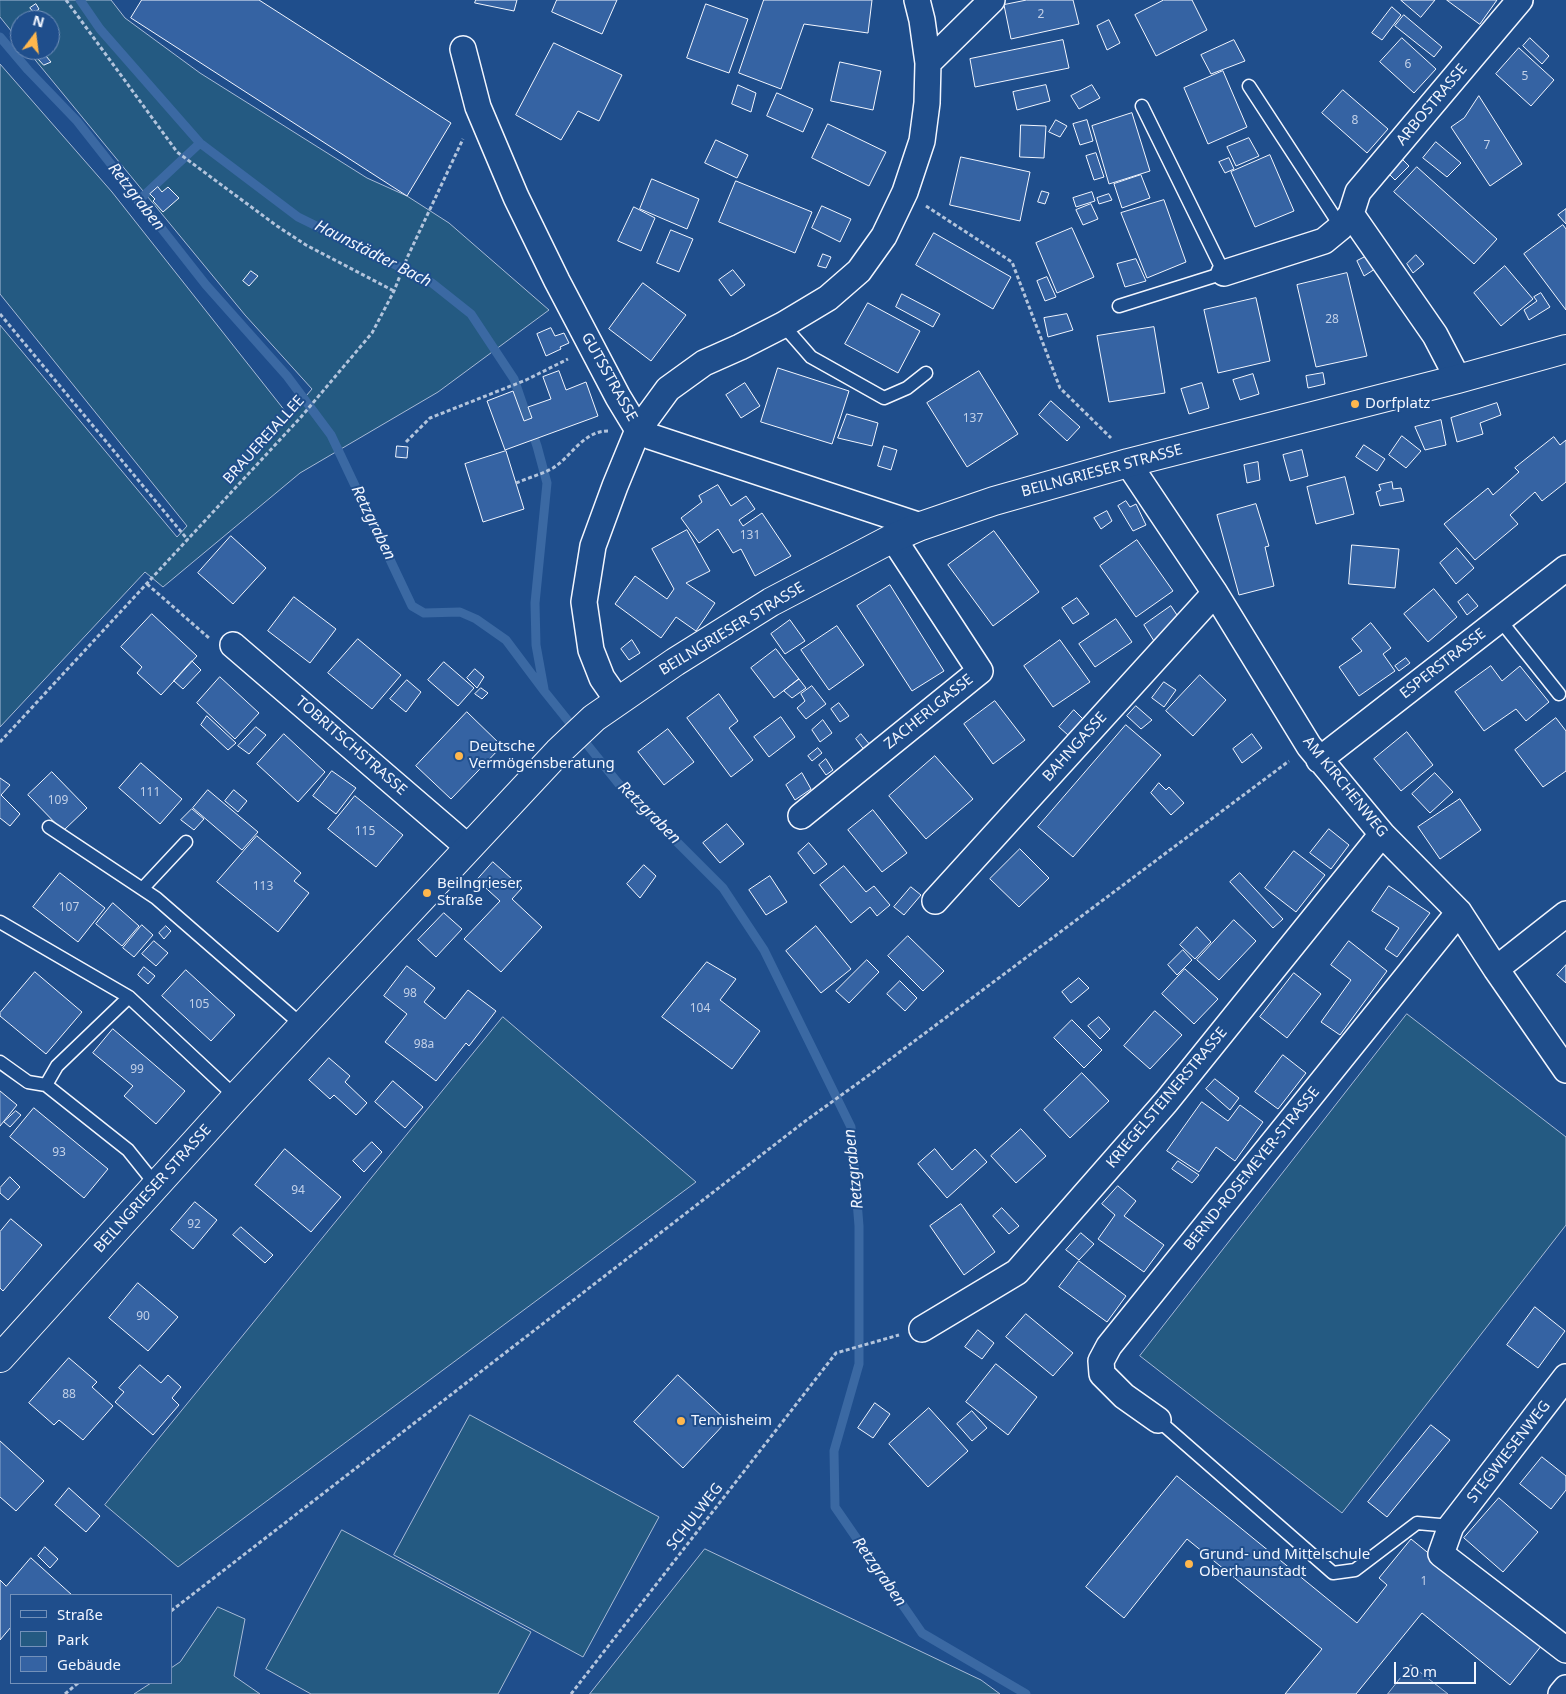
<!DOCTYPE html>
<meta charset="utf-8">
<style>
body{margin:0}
#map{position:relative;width:1566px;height:1694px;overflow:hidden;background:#1f4e8c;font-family:"Noto Sans",sans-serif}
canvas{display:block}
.legend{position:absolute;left:10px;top:1594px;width:162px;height:90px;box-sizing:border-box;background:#1f4e8c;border:1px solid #7391ba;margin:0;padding:6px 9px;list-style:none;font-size:15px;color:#f2f6ff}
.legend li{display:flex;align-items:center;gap:10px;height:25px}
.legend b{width:25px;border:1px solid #7391ba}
.north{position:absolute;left:10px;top:10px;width:50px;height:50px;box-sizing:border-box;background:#1f4e8c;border:1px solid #7391ba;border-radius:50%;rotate:15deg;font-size:14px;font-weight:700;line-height:20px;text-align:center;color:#f2f6ff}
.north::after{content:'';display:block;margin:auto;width:18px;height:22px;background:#ffb74d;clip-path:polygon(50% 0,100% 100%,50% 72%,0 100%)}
.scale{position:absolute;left:1394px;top:1662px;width:82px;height:22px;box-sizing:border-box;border:2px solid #f2f6ff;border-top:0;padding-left:6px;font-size:15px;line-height:18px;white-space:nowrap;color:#f2f6ff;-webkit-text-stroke:4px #1f4e8c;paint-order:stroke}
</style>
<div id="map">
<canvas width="1566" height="1694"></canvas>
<ul class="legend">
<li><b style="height:6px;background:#1f4e8c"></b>Straße</li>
<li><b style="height:14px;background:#245a82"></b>Park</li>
<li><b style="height:14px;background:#3563a3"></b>Gebäude</li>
</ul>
<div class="north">N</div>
<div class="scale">20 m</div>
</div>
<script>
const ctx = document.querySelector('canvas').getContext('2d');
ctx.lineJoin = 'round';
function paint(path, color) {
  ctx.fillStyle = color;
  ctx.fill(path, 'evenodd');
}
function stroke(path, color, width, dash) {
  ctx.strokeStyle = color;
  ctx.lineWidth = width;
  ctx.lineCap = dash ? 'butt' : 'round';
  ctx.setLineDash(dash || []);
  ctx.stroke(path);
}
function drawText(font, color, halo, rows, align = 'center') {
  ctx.font = font + ' "Noto Sans",sans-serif';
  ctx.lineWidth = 4;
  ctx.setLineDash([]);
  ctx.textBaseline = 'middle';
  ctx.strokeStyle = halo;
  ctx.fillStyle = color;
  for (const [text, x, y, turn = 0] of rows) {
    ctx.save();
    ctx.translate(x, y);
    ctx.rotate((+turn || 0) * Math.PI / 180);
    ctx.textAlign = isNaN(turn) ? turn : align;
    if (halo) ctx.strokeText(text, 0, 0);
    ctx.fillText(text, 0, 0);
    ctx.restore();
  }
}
const green = new Path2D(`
 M0 0H111L125 18 200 73 367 178 407 196 449 223 549 310 438 392 300 473 163 587 145 572 0 727V325L177 537 187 526 0 294V64L112 192 289 416 312 389 245 315 27 50H50V20H20V42L0 17Z
 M1407 1014 1566 1137V1225L1342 1513 1140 1356Z
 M503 1017 696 1182 178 1567 105 1505Z
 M470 1415 659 1517 583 1657 394 1555Z
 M342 1530 531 1632 498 1694H311L266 1669Z
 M705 1549 981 1680 1000 1694H590Z
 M218 1607 245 1619 234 1676 260 1694H134L151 1683H171V1668L180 1662Z`);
const parking = new Path2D(`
 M1411 1665 1448 1694H1388Z`);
const stream = new Path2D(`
 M80 0 100 29 200 143 298 217 432 283 471 314 514 379 537 446 547 483 535 603 536 645 544 689
 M0 37 28 70 77 121 206 285 287 376 331 435 412 606 424 613 460 612 476 619 506 640 545 692 618 783 723 888 764 950 851 1127 859 1226V1364L834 1451 835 1507 922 1633 1026 1694
 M138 201 200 143`);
const building = new Path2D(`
 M142 0H259L451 123 407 196 131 18Z
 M476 0H517L514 11 475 3Z
 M557 0H617L602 34 552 12Z
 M764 0H872L868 33 804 24 781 89 739 73Z
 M1027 0H1073L1079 24 1011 39 1004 5Z
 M1164 0H1192L1207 30 1156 56 1135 15Z
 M1401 0H1435L1421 17Z
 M1447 0H1497L1480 24Z
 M36 4 39 9 34 13 30 8Z
 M706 4 748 19 729 73 687 58Z
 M1392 7 1401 15 1382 40 1372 33Z
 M1404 15 1442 47 1434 57 1395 26Z
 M1109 20 1120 43 1107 50 1097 26Z
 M20 26V39L14 31Z
 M1402 38 1436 69 1414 93 1380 62Z
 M1530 38 1549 56 1542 64 1523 46Z
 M1063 40 1069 68 975 87 970 59Z
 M1234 40 1245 61 1211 74 1201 55Z
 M554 43 622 75 599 121 578 111 561 140 516 115Z
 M1519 48 1554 80 1531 106 1496 74Z
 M30 50H41L51 62 44 65Z
 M840 62 881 71 873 110 831 101Z
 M1223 71 1247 127 1208 144 1184 88Z
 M738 85 756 93 751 112 732 104Z
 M1046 85 1050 101 1017 110 1013 92Z
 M1092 85 1100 98 1079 109 1071 96Z
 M1343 90 1388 129 1367 153 1322 113Z
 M777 93 813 109 803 132 767 116Z
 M1479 96 1522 164 1490 186 1451 127 1464 118Z
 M1132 113 1150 171 1109 184 1092 126Z
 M1056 120 1067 126 1060 137 1049 132Z
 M1087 120 1093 141 1080 145 1073 124Z
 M828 124 886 152 869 186 812 158Z
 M1021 125 1046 126 1044 158 1020 157Z
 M1249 138 1259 156 1236 166 1227 147Z
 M716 140 748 155 737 178 705 163Z
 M1436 142 1461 163 1447 177 1423 158Z
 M1096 153 1104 177 1094 180 1086 156Z
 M1270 155 1294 211 1255 227 1231 172Z
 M961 157 1030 172 1020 221 950 205Z
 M1229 158 1234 169 1225 173 1219 162Z
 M1402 159 1409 166 1395 180 1388 173Z
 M1417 167 1497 239 1474 264 1394 192Z
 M1141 175 1150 198 1122 208 1114 184Z
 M652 179 699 199 687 229 640 209Z
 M736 181 812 212 795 253 719 222Z
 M158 187 162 192 168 187 179 198 163 212 153 201 155 199 150 194Z
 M1042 191 1049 193 1045 204 1038 202Z
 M1092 192 1095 201 1076 207 1073 198Z
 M1109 194 1112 200 1099 204 1097 198Z
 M1164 200 1186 262 1147 278 1121 213Z
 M1091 204 1098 219 1083 225 1076 210Z
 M822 206 851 219 840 242 812 228Z
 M634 207 655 218 641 251 618 241Z
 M1566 209V224L1558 215Z
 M1563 225 1566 229V310L1524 254Z
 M1072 228 1094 277 1057 293 1036 243Z
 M671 230 693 239 679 272 657 263Z
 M934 233 1011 277 993 309 916 265Z
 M823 254 831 257 826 268 818 266Z
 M1416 255 1424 264 1413 273 1407 264Z
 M1367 256 1375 269 1364 276 1357 261Z
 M1136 259 1146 281 1125 287 1117 264Z
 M1505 266 1533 299 1501 326 1474 293Z
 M733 270 745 285 731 296 719 280Z
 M251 271 258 276 249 286 243 281Z
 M1347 273 1367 356 1316 367 1297 285Z
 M1047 277 1056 297 1045 301 1037 281Z
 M643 283 686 315 651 361 609 329Z
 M1541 293 1550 307 1529 320 1524 310 1537 301 1534 297Z
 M902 294 940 314 933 327 896 307Z
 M1256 298 1270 361 1218 373 1204 310Z
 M868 303 920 331 898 373 845 344Z
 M1067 314 1073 330 1048 337 1044 318Z
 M1154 327 1165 393 1109 402 1097 336Z
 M551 328 555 336 564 333 569 343 560 347 561 349 546 356 537 334Z
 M778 368 849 391 832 444 761 422Z
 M559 371 566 390 586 382 598 416 505 450 487 401 513 391 524 421 532 418 528 407 551 399 543 377Z
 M979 371 1018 434 967 467 927 403Z
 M1323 373 1325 384 1308 388 1306 376Z
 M1253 374 1259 394 1240 400 1233 380Z
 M745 383 760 406 741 418 726 395Z
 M1202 383 1209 408 1189 414 1181 389Z
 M1051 401 1080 427 1067 441 1039 415Z
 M1497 403 1501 415 1480 423 1483 434 1457 442 1451 418Z
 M847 414 878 423 872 446 838 438Z
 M1441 420 1446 445 1425 450 1415 427Z
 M1402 436 1421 451 1406 468 1389 455Z
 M1554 437 1560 445 1566 440V482L1542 501 1535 492 1510 515 1518 524 1475 560 1444 524 1488 488 1493 495 1519 472 1515 468Z
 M1364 445 1385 459 1377 471 1356 457Z
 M397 446 408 447 407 458 396 457Z
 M884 446 897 450 891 470 878 466Z
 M1302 450 1308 476 1290 481 1283 455Z
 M506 451 524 509 483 522 465 464Z
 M1258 462 1260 480 1247 483 1244 465Z
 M1345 477 1354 514 1316 524 1307 487Z
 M1392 482 1393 489 1401 488 1404 501 1380 506 1376 492 1381 490 1379 485Z
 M718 485 731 506 746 496 755 509 739 520 743 526 762 513 791 556 755 576 741 549 733 553 718 529 699 543 681 518 702 502 699 496Z
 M1126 501 1130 507 1136 504 1146 525 1133 531 1118 506Z
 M1256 504 1269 546 1265 547 1274 586 1239 595 1217 515Z
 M1107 511 1112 521 1101 529 1094 518Z
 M687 530 710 571 686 583 715 603 696 631 676 617 661 638 615 604 635 576 667 599 674 589 652 549Z
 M994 531 1039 592 993 626 948 565Z
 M231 536 266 568 233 604 198 573Z
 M1137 540 1173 591 1136 617 1100 566Z
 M1352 545 1399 549 1395 588 1349 584Z
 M1457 548 1474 568 1456 584 1440 563Z
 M890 585 944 671 912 691 857 606Z
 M1434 589 1457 617 1428 642 1404 614Z
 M1468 594 1478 606 1467 615 1458 602Z
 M294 597 336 629 310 663 268 631Z
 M1077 598 1089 614 1073 624 1062 608Z
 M1171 606 1181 621 1154 641 1144 625Z
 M152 614 197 656 161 695 137 673 142 667 121 647Z
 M1116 619 1132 642 1095 667 1079 644Z
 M790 620 805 641 785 654 771 634Z
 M1371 623 1391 648 1383 654 1395 671 1359 696 1339 667 1362 651 1352 639Z
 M837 626 864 665 829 690 801 650Z
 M358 639 401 675 372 709 328 673Z
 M632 640 640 653 629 660 621 649Z
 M1060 640 1090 682 1053 707 1024 666Z
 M776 649 799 679 774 698 751 668Z
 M1406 658 1410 663 1399 671 1395 666Z
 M192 661 201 670 183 689 174 681Z
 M444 662 474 688 458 706 428 680Z
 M1491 666 1502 681 1520 666 1549 702 1526 721 1516 709 1484 731 1455 692Z
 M475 669 484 677 477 688 467 678Z
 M1200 675 1226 700 1193 736 1166 711Z
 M220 677 259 713 235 739 197 703Z
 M799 679 806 688 792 698 784 691Z
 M407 680 421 692 406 712 390 699Z
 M1164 682 1176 690 1164 707 1152 698Z
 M812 686 826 704 806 719 797 708 805 701 801 694Z
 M481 688 488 693 482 699 475 694Z
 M719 694 738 721 729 728 753 760 731 777 687 718Z
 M995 701 1025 740 993 764 964 724Z
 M839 703 849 716 840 722 831 709Z
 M1136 706 1152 720 1141 729 1127 716Z
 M1074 710 1083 719 1068 735 1059 727Z
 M467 712 502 746 451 799 416 766Z
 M207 716 236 743 228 750 201 725Z
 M781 717 795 737 769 757 754 737Z
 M1556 718 1566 731V771L1543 787 1515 750Z
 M823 720 832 733 820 742 812 730Z
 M1126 725 1161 755 1073 857 1038 827Z
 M256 727 266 735 249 754 238 746Z
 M668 729 694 762 664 785 638 752Z
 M1407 732 1433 765 1401 791 1374 759Z
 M284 734 325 772 298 802 257 764Z
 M861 734 871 746 865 751 856 739Z
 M1252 734 1262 748 1242 763 1233 749Z
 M818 748 822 753 812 761 808 756Z
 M935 756 973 799 926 839 889 796Z
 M826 759 833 770 826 775 819 765Z
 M141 763 182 799 160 824 119 788Z
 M332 771 356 788 336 814 313 796Z
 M52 772 87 808 63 831 28 795Z
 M802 773 811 789 795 800 786 785Z
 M1435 773 1453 792 1430 813 1412 794Z
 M0 778 10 785 1 795 20 814 10 826 0 818Z
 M1159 783 1166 790 1169 787 1184 803 1171 815 1151 793Z
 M208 790 258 832 242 850 193 808Z
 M234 790 247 801 238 812 225 801Z
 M355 796 403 835 376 867 328 829Z
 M1460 799 1481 830 1440 859 1418 827Z
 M192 809 204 819 194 830 181 820Z
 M873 810 907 853 882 872 848 830Z
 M727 824 744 844 720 863 703 843Z
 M1329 829 1349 845 1331 869 1310 853Z
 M257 836 301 873 294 881 309 893 278 932 217 882Z
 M809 843 827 864 814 874 798 853Z
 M1020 849 1049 878 1019 907 990 879Z
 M1294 851 1325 875 1296 912 1265 888Z
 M493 862 522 888 512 899 542 927 501 972 464 939 500 901 477 880Z
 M644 865 656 876 640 898 627 884Z
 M844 866 866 892 874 886 890 905 877 916 870 907 851 923 820 885Z
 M60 873 105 908 78 942 33 907Z
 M1240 873 1283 919 1273 928 1230 882Z
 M770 876 787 902 766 915 749 890Z
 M1389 886 1430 913 1397 957 1385 949 1399 928 1372 911Z
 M911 887 921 895 904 915 894 907Z
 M113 903 139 926 122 946 96 924Z
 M444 913 462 929 436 957 418 940Z
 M1234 920 1256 941 1219 980 1197 960Z
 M142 925 153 935 134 957 123 948Z
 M166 926 171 931 164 939 159 933Z
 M816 926 851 969 821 993 786 951Z
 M1197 927 1211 942 1195 959 1180 945Z
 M908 936 944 971 923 991 888 956Z
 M154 941 168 953 156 966 142 954Z
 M1349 941 1387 971 1340 1035 1321 1022 1351 980 1331 965Z
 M1183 950 1192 960 1177 975 1168 965Z
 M867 960 879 972 849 1003 836 991Z
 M707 962 736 979 720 1000 760 1031 732 1069 662 1017Z
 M1566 965V983L1557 975Z
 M407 966 435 988 424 1002 445 1019 468 990 496 1011 469 1046 466 1043 436 1081 385 1042 407 1014 384 996Z
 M144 967 155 976 148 984 138 975Z
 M1185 969 1218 999 1194 1024 1162 994Z
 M186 970 235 1015 211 1041 162 996Z
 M35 972 82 1012 46 1054 0 1016V1013Z
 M1294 973 1321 994 1287 1038 1260 1017Z
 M1079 978 1089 988 1071 1003 1062 992Z
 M900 981 917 998 905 1011 887 994Z
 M1155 1011 1182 1035 1150 1069 1124 1046Z
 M1099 1017 1110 1029 1100 1039 1088 1026Z
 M1072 1020 1102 1050 1084 1068 1054 1038Z
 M113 1029 185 1091 156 1124 124 1096 133 1086 93 1053Z
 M1283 1055 1306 1073 1278 1109 1255 1092Z
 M329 1058 350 1076 345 1082 367 1103 356 1115 334 1095 330 1099 309 1080Z
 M1082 1073 1109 1101 1070 1138 1044 1110Z
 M1215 1079 1239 1098 1230 1110 1206 1089Z
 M393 1081 423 1107 405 1128 375 1102Z
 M0 1091 17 1105 0 1126Z
 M1202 1102 1228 1121 1240 1105 1263 1122 1235 1161 1216 1147 1199 1172 1167 1151Z
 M34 1108 108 1169 84 1198 10 1137Z
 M16 1111 21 1115 10 1127 4 1122Z
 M1021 1129 1046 1156 1016 1183 991 1156Z
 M372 1142 382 1152 364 1172 353 1161Z
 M285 1149 341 1197 311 1232 255 1185Z
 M935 1149 952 1170 975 1149 987 1162 947 1198 918 1164Z
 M1178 1161 1199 1175 1192 1183 1172 1169Z
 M10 1177 20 1187 8 1200 0 1193V1188Z
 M1118 1186 1136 1201 1124 1216 1164 1245 1144 1272 1098 1239 1115 1215 1102 1204Z
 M195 1202 217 1220 193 1249 171 1230Z
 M961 1204 995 1252 964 1275 930 1226Z
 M1002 1208 1019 1226 1009 1234 993 1216Z
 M11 1219 42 1245 3 1291 0 1288V1232Z
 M241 1227 273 1255 265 1263 233 1235Z
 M1081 1233 1094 1244 1079 1260 1066 1250Z
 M1079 1261 1126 1296 1107 1322 1059 1287Z
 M138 1283 178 1317 148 1351 109 1318Z
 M1535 1307 1565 1331 1538 1368 1507 1345Z
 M1026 1314 1073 1353 1053 1376 1006 1337Z
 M978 1330 994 1343 982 1359 965 1347Z
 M69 1358 97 1382 92 1387 113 1406 83 1440 59 1420 54 1425 29 1403Z
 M996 1364 1037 1397 1008 1435 966 1402Z
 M140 1365 161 1383 168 1375 181 1387 172 1398 179 1405 153 1435 115 1402 124 1392 119 1388Z
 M678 1375 727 1421 683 1468 634 1422Z
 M875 1403 890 1414 873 1438 858 1428Z
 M929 1408 968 1451 928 1487 889 1444Z
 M972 1411 987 1428 972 1441 957 1424Z
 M1431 1425 1450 1440 1387 1517 1368 1502Z
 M0 1441 44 1481 16 1511 0 1497Z
 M1542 1457 1566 1476V1490L1551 1509 1520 1484Z
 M1177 1476 1357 1623 1387 1585 1379 1578 1411 1539 1542 1645 1510 1685 1422 1613 1356 1694H1285L1322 1649 1187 1539 1124 1618 1086 1587Z
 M69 1488 100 1516 86 1532 55 1505Z
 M1499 1498 1538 1532 1503 1572 1464 1538Z
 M45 1547 58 1559 50 1568 38 1556Z
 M31 1558 72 1595H11V1627L0 1640V1580L6 1586Z`);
const path = new Path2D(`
 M66 0 177 152 277 226 306 245 394 291
 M926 206 1012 262 1060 388 1111 438
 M0 314 188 540
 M406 442 430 418 526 380 568 359
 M516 483C528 478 542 474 553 468 571 457 583 431 608 431
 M147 584 209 638
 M0 742 301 417 372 333 394 291 407 258 463 139
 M171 1611 804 1122 865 1078 1289 761
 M65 1694 78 1683
 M571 1694 836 1353 899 1335`);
const service = new Path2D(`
 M1249 86 1341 227
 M1119 306 1224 273 1142 106
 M783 325 811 357 884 398 907 388 926 373
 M1500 620 1559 694
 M49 827 156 898 303 1026
 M143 888 186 842
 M0 922 129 997 236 1097
 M0 1062 28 1082 46 1085 128 1150 156 1185
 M46 1085 57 1066 129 997
 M1158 1420 1333 1573 1355 1570 1417 1523 1451 1526`);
const minor = new Path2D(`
 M463 49 478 107 516 197 557 281 618 397 638 430 652 437 921 526
 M928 63 992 0
 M1224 273 1324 241 1341 227 1351 214
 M1458 379 1435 335 1351 214 1358 192 1520 0
 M1128 463 1215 593 1309 746 1382 834 1459 912 1496 969 1566 1070
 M233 645 469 848
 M618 701 602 678 591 650 584 602 593 546 615 486 638 430 668 389 704 363 740 347 783 325 828 298 859 271 884 236 905 192 922 141 927 103 928 63 922 20 917 0
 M1319 760 1566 568
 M801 816 980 671 893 538
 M935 901 1215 593
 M1496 969 1566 914
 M922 1329 1017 1272 1166 1102 1382 834
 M1566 1377 1451 1526 1441 1554 1566 1650
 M1158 1420 1124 1396 1102 1374 1101 1361 1109 1346 1459 912
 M1561 1694 1566 1688`);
const secondary = new Path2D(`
 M0 1358 236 1097 558 752 594 718 675 662 771 602 893 538 921 526 994 501 1128 463 1458 379 1566 349`);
const markers = [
 [1355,404,5,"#ffb74d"],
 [459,756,5,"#ffb74d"],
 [427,893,5,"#ffb74d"],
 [681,1421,5,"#ffb74d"],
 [1189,1564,5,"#ffb74d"]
];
const numberNames = [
 ["2",1041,15],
 ["6",1408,65],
 ["5",1525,77],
 ["8",1355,121],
 ["7",1487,146],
 ["28",1332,320],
 ["137",973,419],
 ["131",750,536],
 ["111",150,793],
 ["109",58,801],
 ["115",365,832],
 ["113",263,887],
 ["107",69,908],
 ["98",410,994],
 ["105",199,1005],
 ["104",700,1009],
 ["98a",424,1045],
 ["99",137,1070],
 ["93",59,1153],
 ["94",298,1191],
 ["92",194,1225],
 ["90",143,1317],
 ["88",69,1395],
 ["1",1424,1582]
];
const streetNames = [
 ["ARBOSTRASSE",1432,105,-50],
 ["GUTSSTRASSE",609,377,61],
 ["BRAUEREIALLEE",264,440,-48],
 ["BEILNGRIESER STRASSE",1102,471,-15],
 ["BEILNGRIESER STRASSE",732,629,-31],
 ["ESPERSTRASSE",1443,664,-38],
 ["ZACHERLGASSE",929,712,-39],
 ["TOBRITSCHSTRASSE",351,746,41],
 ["BAHNGASSE",1075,747,-48],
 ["AM KIRCHENWEG",1345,787,51],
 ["KRIEGELSTEINERSTRASSE",1167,1098,-50],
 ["BERND-ROSEMEYER-STRASSE",1252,1169,-51],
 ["BEILNGRIESER STRASSE",153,1189,-48],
 ["STEGWIESENWEG",1509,1452,-52],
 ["SCHULWEG",695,1517,-52]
];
const poiNames = [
 ["Dorfplatz",1365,404],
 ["Deutsche",469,747],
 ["Vermögensberatung",469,764],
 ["Beilngrieser",437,884],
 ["Straße",437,901],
 ["Tennisheim",691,1421],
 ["Grund- und Mittelschule",1199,1555],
 ["Oberhaunstadt",1199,1572]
];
const waterNames = [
 ["Retzgraben",136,197,52],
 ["Haunstädter Bach",373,254,27],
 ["Retzgraben",373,523,64],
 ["Retzgraben",649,813,45],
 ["Retzgraben",854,1169,-96],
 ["Retzgraben",879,1572,55]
];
paint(green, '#245a82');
stroke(green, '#a8bbd7', 1);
paint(parking, '#305b95');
stroke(parking, '#a8bbd7', 1);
stroke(stream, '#3b69a3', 9);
paint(building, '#3563a3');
stroke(building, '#f2f6ff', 1);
stroke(service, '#f2f6ff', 15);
stroke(minor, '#f2f6ff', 28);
stroke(secondary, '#f2f6ff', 30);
stroke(path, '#b3c4dc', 3, [4, 2.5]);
stroke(service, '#1f4e8c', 12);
stroke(minor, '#1f4e8c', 25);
stroke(secondary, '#1f4e8c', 28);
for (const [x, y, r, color] of markers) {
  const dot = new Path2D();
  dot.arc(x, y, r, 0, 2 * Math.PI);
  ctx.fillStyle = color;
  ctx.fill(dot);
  stroke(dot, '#1f4e8c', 2);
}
drawText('12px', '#c3d1e8', null, numberNames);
drawText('15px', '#f2f6ff', '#1f4e8c', streetNames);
drawText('15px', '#f2f6ff', '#1f4e8c', poiNames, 'left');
drawText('italic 16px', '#f2f6ff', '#1f4e8c', waterNames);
</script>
